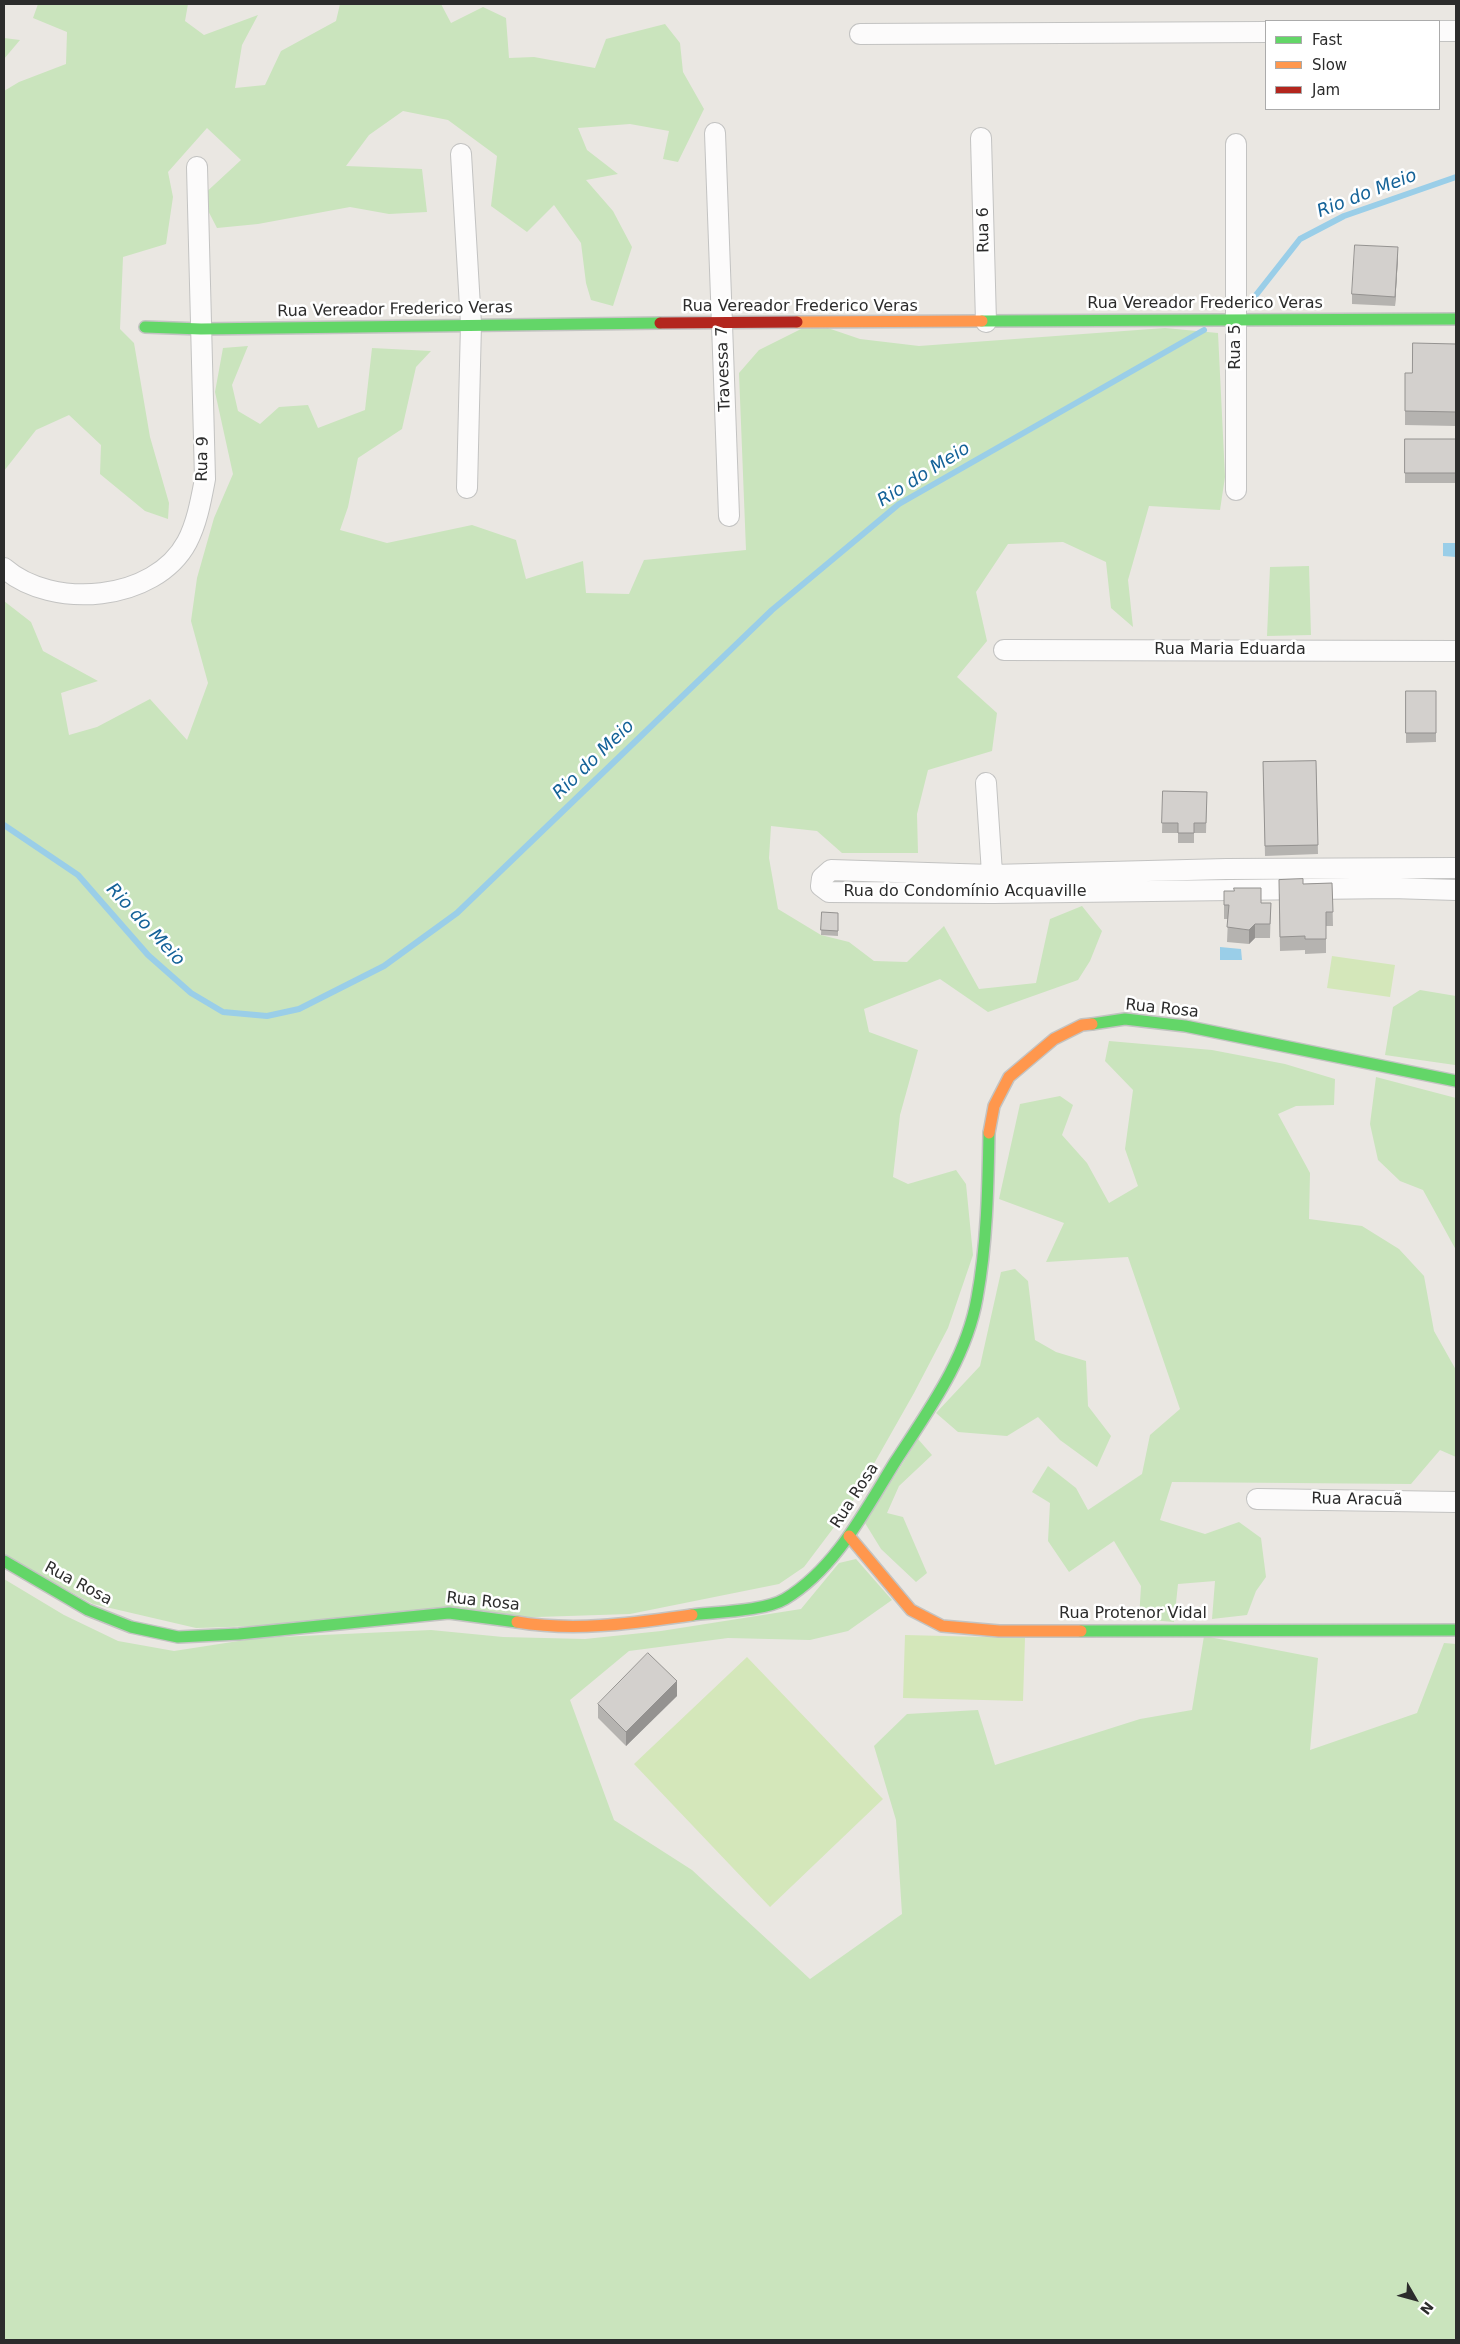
<!DOCTYPE html>
<meta charset="utf-8">
<style>
body{margin:0}
#map{position:relative;width:1460px;height:2344px;overflow:hidden;background:#eae7e2;font-family:"DejaVu Sans",sans-serif}
canvas{display:block}
.frame{position:absolute;inset:0;border:5px solid #2c2c2c;pointer-events:none}
.legend{position:absolute;left:1265px;top:20px;width:175px;height:90px;box-sizing:border-box;background:#fff;border:1px solid #ababab;margin:0;padding:6px 9px;list-style:none;font-size:15px;color:#2c2c2c}
.legend li{display:flex;align-items:center;gap:10px;height:25px}
.legend b{width:25px;border:1px solid #ababab}
.north{position:absolute;left:1390px;top:2274px;width:50px;height:50px;-webkit-text-stroke:4px #fff;paint-order:stroke;rotate:128deg;font-size:14px;font-weight:700;line-height:20px;text-align:center;color:#2c2c2c}
.north::after{content:'';display:block;margin:auto;width:18px;height:22px;background:#2c2c2c;clip-path:polygon(50% 0,100% 100%,50% 72%,0 100%)}
</style>
<div id="map">
<canvas width="1460" height="2344"></canvas>
<div class="frame"></div>
<ul class="legend">
<li><b style="height:6px;background:#63d668"></b>Fast</li>
<li><b style="height:6px;background:#ff974d"></b>Slow</li>
<li><b style="height:6px;background:#b3261e"></b>Jam</li>
</ul>
<div class="north">N</div>
</div>
<script>
const ctx = document.querySelector('canvas').getContext('2d');
ctx.lineJoin = 'round';
function paint(path, color) {
  ctx.fillStyle = color;
  ctx.fill(path, 'evenodd');
}
function stroke(path, color, width, dash) {
  ctx.strokeStyle = color;
  ctx.lineWidth = width;
  ctx.lineCap = dash ? 'butt' : 'round';
  ctx.setLineDash(dash || []);
  ctx.stroke(path);
}
function drawText(font, color, halo, rows, align = 'center') {
  ctx.font = font + ' "DejaVu Sans",sans-serif';
  ctx.lineWidth = 5;
  ctx.setLineDash([]);
  ctx.textBaseline = 'middle';
  ctx.strokeStyle = halo;
  ctx.fillStyle = color;
  for (const [text, x, y, turn = 0] of rows) {
    ctx.save();
    ctx.translate(x, y);
    ctx.rotate((+turn || 0) * Math.PI / 180);
    ctx.textAlign = isNaN(turn) ? turn : align;
    if (halo) ctx.strokeText(text, 0, 0);
    ctx.fillText(text, 0, 0);
    ctx.restore();
  }
}
const green = new Path2D(`
 M38 4H188L185 21 204 35 258 15 242 45 235 88 265 85 281 51 336 21 340 4H441L451 23 483 7 506 18 509 58 534 57 595 68 606 39 665 24 680 43 683 72 704 109 678 162 663 159 669 131 630 124 578 128 587 150 618 174 586 180 613 211 632 247 613 306 591 300 586 283 581 243 554 205 527 232 491 206 497 156 448 120 403 111 369 135 346 166 422 169 427 212 389 214 350 207 258 224 217 228 201 197 241 160 207 128 168 172 173 197 166 244 123 257 120 329 134 343 150 437 169 503 168 519 145 511 100 474 101 445 69 415 36 430 4 471V91L19 82 66 64 67 32 33 18Z
 M4 38 20 40 4 59Z
 M813 323 860 339 919 346 1165 328 1218 333 1225 477 1220 510 1149 506 1128 580 1133 627 1111 608 1106 562 1063 542 1008 544 976 592 987 641 957 677 997 713 992 751 928 770 917 814 918 853H842L817 831 771 826 769 858 778 909 821 935 849 942 874 961 907 962 944 926 979 989 1036 983 1050 919 1082 906 1102 931 1090 961 1078 980 988 1012 940 979 864 1009 869 1032 918 1050 900 1115 893 1177 908 1184 956 1170 966 1184 973 1255 948 1328 914 1393 850 1506 804 1567 779 1584 630 1614 196 1628 93 1604 4 1556V601L31 622 43 651 98 681 61 693 69 735 97 727 150 699 187 740 208 683 191 621 197 578 214 518 233 474 215 392 223 348 248 346 232 385 238 411 260 424 279 407 308 405 318 428 365 410 372 348 431 351 416 367 402 429 358 458 348 507 340 530 387 543 472 525 516 540 526 579 583 561 586 593 629 594 644 560 746 550 739 373 759 350Z
 M1309 566 1311 635 1267 636 1270 567Z
 M1420 990 1456 996 1455 1065 1385 1055 1393 1007Z
 M1109 1041 1212 1050 1285 1064 1335 1079 1334 1105 1296 1106 1278 1114 1310 1173 1309 1219 1362 1226 1399 1249 1424 1276 1434 1331 1456 1370V1457L1440 1450 1411 1484 1172 1482 1160 1520 1205 1534 1239 1522 1261 1538 1266 1577 1256 1591 1247 1615 1212 1619 1215 1581 1178 1584 1174 1622 1139 1619 1141 1586 1114 1541 1069 1572 1048 1541 1050 1503 1032 1492 1048 1466 1076 1488 1088 1510 1142 1474 1150 1435 1180 1409 1128 1257 1046 1262 1064 1223 999 1199 1020 1104 1060 1096 1073 1105 1062 1135 1087 1163 1109 1203 1138 1186 1125 1149 1133 1090 1105 1061Z
 M1376 1077 1456 1098V1250L1423 1190 1400 1181 1378 1160 1370 1124Z
 M1015 1269 1028 1281 1035 1340 1056 1352 1086 1361 1088 1406 1111 1436 1097 1467 1060 1440 1038 1417 1007 1436 958 1432 936 1413 980 1366 1001 1272Z
 M918 1439 932 1455 899 1486 887 1513 903 1517 927 1573 916 1582 881 1549 865 1523Z
 M856 1559 892 1600 848 1631 810 1640 728 1638 629 1651 570 1700 614 1820 692 1870 810 1979 902 1914 896 1820 874 1746 907 1714 978 1710 995 1765 1140 1719 1192 1710 1204 1636 1318 1658 1310 1750 1417 1713 1444 1643 1456 1644V2340H4V1579L64 1615 118 1641 174 1651 258 1638 431 1630 503 1637 585 1639 661 1631 801 1609 839 1563Z`);
const pitch = new Path2D(`
 M1332 956 1395 965 1390 997 1327 988Z
 M905 1635 1025 1638 1023 1701 903 1698Z
 M747 1657 883 1799 770 1907 634 1764Z`);
const water = new Path2D(`
 M1443 543H1456V557L1443 556Z
 M1220 947 1241 949 1242 960H1220Z`);
const stream = new Path2D(`
 M1256 295 1300 239 1344 216 1456 177
 M4 825 78 875 148 955 191 993 223 1012 267 1016 299 1009 384 966 457 913 772 610 899 504 1204 330`);
const street = new Path2D(`
 M1439 31H1456
 M860 34 1266 32
 M715 133 729 516
 M981 138 986 322
 M1236 144V490
 M461 154 471 324 467 488
 M4 568C52 610 155 602 187 542 197 523 201 500 205 479L197 167
 M1004 650 1456 651
 M986 783 993 888
 M1456 868 1226 869 992 875 831 870 822 878 821 886 829 892 993 893 1392 888 1456 890
 M1257 1499 1456 1502`);
const fast = new Path2D(`
 M982 321 1456 319
 M145 327 201 329 660 323
 M1092 1024 1125 1019 1185 1026 1456 1081
 M4 1561 88 1610 131 1627 178 1637 239 1634 449 1613 517 1622
 M692 1615C716 1612 765 1611 785 1599 836 1568 864 1512 895 1462 928 1411 966 1360 977 1298 987 1244 988 1188 989 1133
 M1081 1631 1456 1630`);
const slow = new Path2D(`
 M797 322 982 321
 M989 1133 994 1106 1009 1077 1054 1039 1082 1025 1092 1024
 M849 1536 911 1610 942 1626 999 1631H1081
 M517 1622C576 1632 634 1623 692 1615`);
const jam = new Path2D(`
 M660 323 797 322`);
const wall = new Path2D(`
 M1398 257 1395 306 1352 304V294Z
 M1456 344V426L1405 425V373H1412Z
 M1405 439H1456V483H1405Z
 M1406 691 1436 733V742L1406 743Z
 M1316 761 1318 854 1265 856 1263 762Z
 M1163 791 1207 792 1206 833H1194V843H1178V833H1162Z
 M1332 883 1333 926H1326V953L1305 954V950L1280 951 1279 894 1303 884Z
 M1224 891 1261 903H1271L1270 938H1255L1249 944 1227 942 1228 919H1224Z
 M822 912 838 913V936L821 935Z
 M677 1696 626 1746 598 1718V1704Z`);
const shadedWall = new Path2D(`
 M1398 247V257L1395 306V297Z
 M1255 924V938L1249 944V930Z
 M677 1681V1696L626 1746V1732Z`);
const building = new Path2D(`
 M1355 245 1398 247 1395 297 1352 294Z
 M1413 343 1456 344V412L1405 411V373H1412Z
 M1405 439H1456V473H1405Z
 M1406 691H1436V733H1406Z
 M1316 761 1318 845 1265 846 1263 762Z
 M1163 791 1207 792 1206 823H1194V833H1178V823H1162Z
 M1303 879V884L1332 883 1333 912H1326V939H1305V936L1280 937 1279 880Z
 M1234 888H1261V903H1271L1270 924H1255L1249 930 1227 927 1229 905H1224V891H1234Z
 M822 912 838 913V931L821 930Z
 M648 1653 677 1681 626 1732 598 1704Z`);
const streetNames = [
 ["Rua 6",984,230,-91],
 ["Rua Vereador Frederico Veras",1205,304],
 ["Rua Vereador Frederico Veras",800,307],
 ["Rua Vereador Frederico Veras",395,310,-1],
 ["Rua 5",1236,347,-90],
 ["Travessa 7",724,369,-92],
 ["Rua 9",203,459,-89],
 ["Rua Maria Eduarda",1230,650],
 ["Rua do Condomínio Acquaville",965,892],
 ["Rua Rosa",1162,1009,6],
 ["Rua Rosa",855,1496,-57],
 ["Rua Aracuã",1357,1500,1],
 ["Rua Rosa",78,1584,28],
 ["Rua Rosa",483,1602,6],
 ["Rua Protenor Vidal",1133,1614]
];
const waterNames = [
 ["Rio do Meio",1367,194,-21],
 ["Rio do Meio",924,475,-32],
 ["Rio do Meio",594,760,-44],
 ["Rio do Meio",145,925,47]
];
paint(green, '#cae4bd');
paint(pitch, '#d4e7ba');
paint(water, '#9acee8');
stroke(stream, '#9acee8', 6);
stroke(street, '#c3c3c2', 22);
stroke(fast, '#c3c3c2', 14);
stroke(slow, '#c3c3c2', 14);
stroke(jam, '#c3c3c2', 14);
stroke(street, '#fcfbfb', 20);
stroke(fast, '#63d668', 11);
stroke(slow, '#ff974d', 11);
stroke(jam, '#b3261e', 11);
paint(wall, '#b5b3b0');
paint(shadedWall, '#949290');
paint(building, '#d3d0cd');
stroke(building, '#949290', 1);
drawText('16px', '#2c2c2c', '#fff', streetNames);
drawText('italic 18px', '#146298', '#fff', waterNames);
</script>
